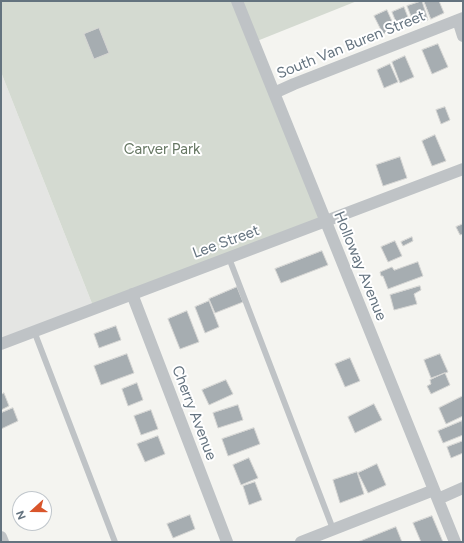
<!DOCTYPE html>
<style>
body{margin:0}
#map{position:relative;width:464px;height:543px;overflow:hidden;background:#f4f4f0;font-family:Figtree,sans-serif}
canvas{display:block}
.frame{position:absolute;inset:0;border:2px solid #64737f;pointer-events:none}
.north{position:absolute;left:12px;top:491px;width:40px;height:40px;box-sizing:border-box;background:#fff;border:1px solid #c1c7cc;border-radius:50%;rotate:249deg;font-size:11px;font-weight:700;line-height:16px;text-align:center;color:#64737f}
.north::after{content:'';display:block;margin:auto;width:14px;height:18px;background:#d9552b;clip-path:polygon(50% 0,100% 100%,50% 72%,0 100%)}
</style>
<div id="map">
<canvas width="464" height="543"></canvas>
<div class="frame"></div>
<div class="north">N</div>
</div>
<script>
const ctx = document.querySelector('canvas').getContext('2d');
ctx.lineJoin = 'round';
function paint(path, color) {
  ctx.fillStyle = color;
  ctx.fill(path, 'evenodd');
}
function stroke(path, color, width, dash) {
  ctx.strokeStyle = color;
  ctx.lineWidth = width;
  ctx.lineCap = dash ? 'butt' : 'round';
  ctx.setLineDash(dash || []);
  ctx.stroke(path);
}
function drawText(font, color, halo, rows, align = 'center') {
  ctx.font = font + ' Figtree,sans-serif';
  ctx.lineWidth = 4;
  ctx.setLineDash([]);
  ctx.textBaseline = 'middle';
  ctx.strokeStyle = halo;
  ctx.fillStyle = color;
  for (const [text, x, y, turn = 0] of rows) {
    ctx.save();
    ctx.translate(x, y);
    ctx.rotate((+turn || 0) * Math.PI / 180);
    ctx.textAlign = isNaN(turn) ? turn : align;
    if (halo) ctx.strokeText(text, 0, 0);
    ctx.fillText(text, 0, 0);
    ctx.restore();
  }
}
const built = new Path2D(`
 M1 72 93 306 1 339Z`);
const green = new Path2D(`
 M1 1H232L320 219 93 306 1 72Z
 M241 1H357L257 41Z`);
const building = new Path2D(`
 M422 1 428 20 414 24 407 6Z
 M424 1H439L444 13 431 19Z
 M404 7 411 25 399 30 392 12Z
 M387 10 395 28 383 34 374 16Z
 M99 28 109 53 94 59 84 34Z
 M438 44 448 67 432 74 422 50Z
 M405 56 414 77 400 83 392 62Z
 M390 64 398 82 384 88 377 70Z
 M445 107 450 120 441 124 436 110Z
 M435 135 446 161 432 166 422 141Z
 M400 157 407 178 383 186 376 165Z
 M463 224V234L460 235 456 227Z
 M412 237 413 241 403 246 401 242Z
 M395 241 402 256 388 262 381 247Z
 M322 251 328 265 281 283 275 269Z
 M418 262 423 276 388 289 383 276H381L380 272 392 267 394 270Z
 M420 286 421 290 414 294 417 304 394 310 390 295Z
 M237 287 243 302 215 313 209 299Z
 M209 301 219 327 205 333 195 307Z
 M187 311 199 342 180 349 168 319Z
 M116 326 121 340 99 348 94 334Z
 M127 354 134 373 101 385 94 366Z
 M440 354 448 372 431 378 424 360Z
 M350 358 360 381 345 387 335 364Z
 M445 373 450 385 431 394 427 386 431 384 430 380Z
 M226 380 233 394 209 405 202 390Z
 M137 383 143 400 128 406 122 389Z
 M4 393 9 406 1 410V395Z
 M463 396V416L446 424 439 408Z
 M374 404 382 420 355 433 348 417Z
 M238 405 243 420 218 428 213 413Z
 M13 408 18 421 1 429V413Z
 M151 410 158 429 141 435 134 416Z
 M462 421 463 435 443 443 438 431Z
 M254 428 260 444 228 456 222 439Z
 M158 436 165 454 145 462 137 444Z
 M463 441V453L451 458 447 447Z
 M249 458 258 478 241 485 233 465Z
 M377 464 386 485 368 493 358 473Z
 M357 472 364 494 340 503 333 480Z
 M255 482 262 500 249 505 243 486Z
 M190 515 195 529 173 538 167 524Z
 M432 516 443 542H421L413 523Z
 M396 527 402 542H358Z`);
const service = new Path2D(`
 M229 258 333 529
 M34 331 115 542`);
const minor = new Path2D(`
 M237 1 455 542
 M458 20 463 36
 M274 93 294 84 463 18
 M132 294 227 542
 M1 344 463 169
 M438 499 463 488
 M1 537 3 542
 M301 542 434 490`);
const streetNames = [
 ["South Van Buren Street",351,45,-22],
 ["Lee Street",226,242,-20],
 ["Holloway Avenue",360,266,68],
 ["Cherry Avenue",194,413,69]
];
const parkNames = [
 ["Carver Park",162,150]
];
paint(built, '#e4e5e3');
paint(green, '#d4dad1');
paint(building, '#a6adb1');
stroke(building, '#d5d5d3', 1);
stroke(service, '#bfc3c6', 6);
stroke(minor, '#bfc3c6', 12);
drawText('15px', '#64737f', '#fff', streetNames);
drawText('15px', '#667763', '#fff', parkNames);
</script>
